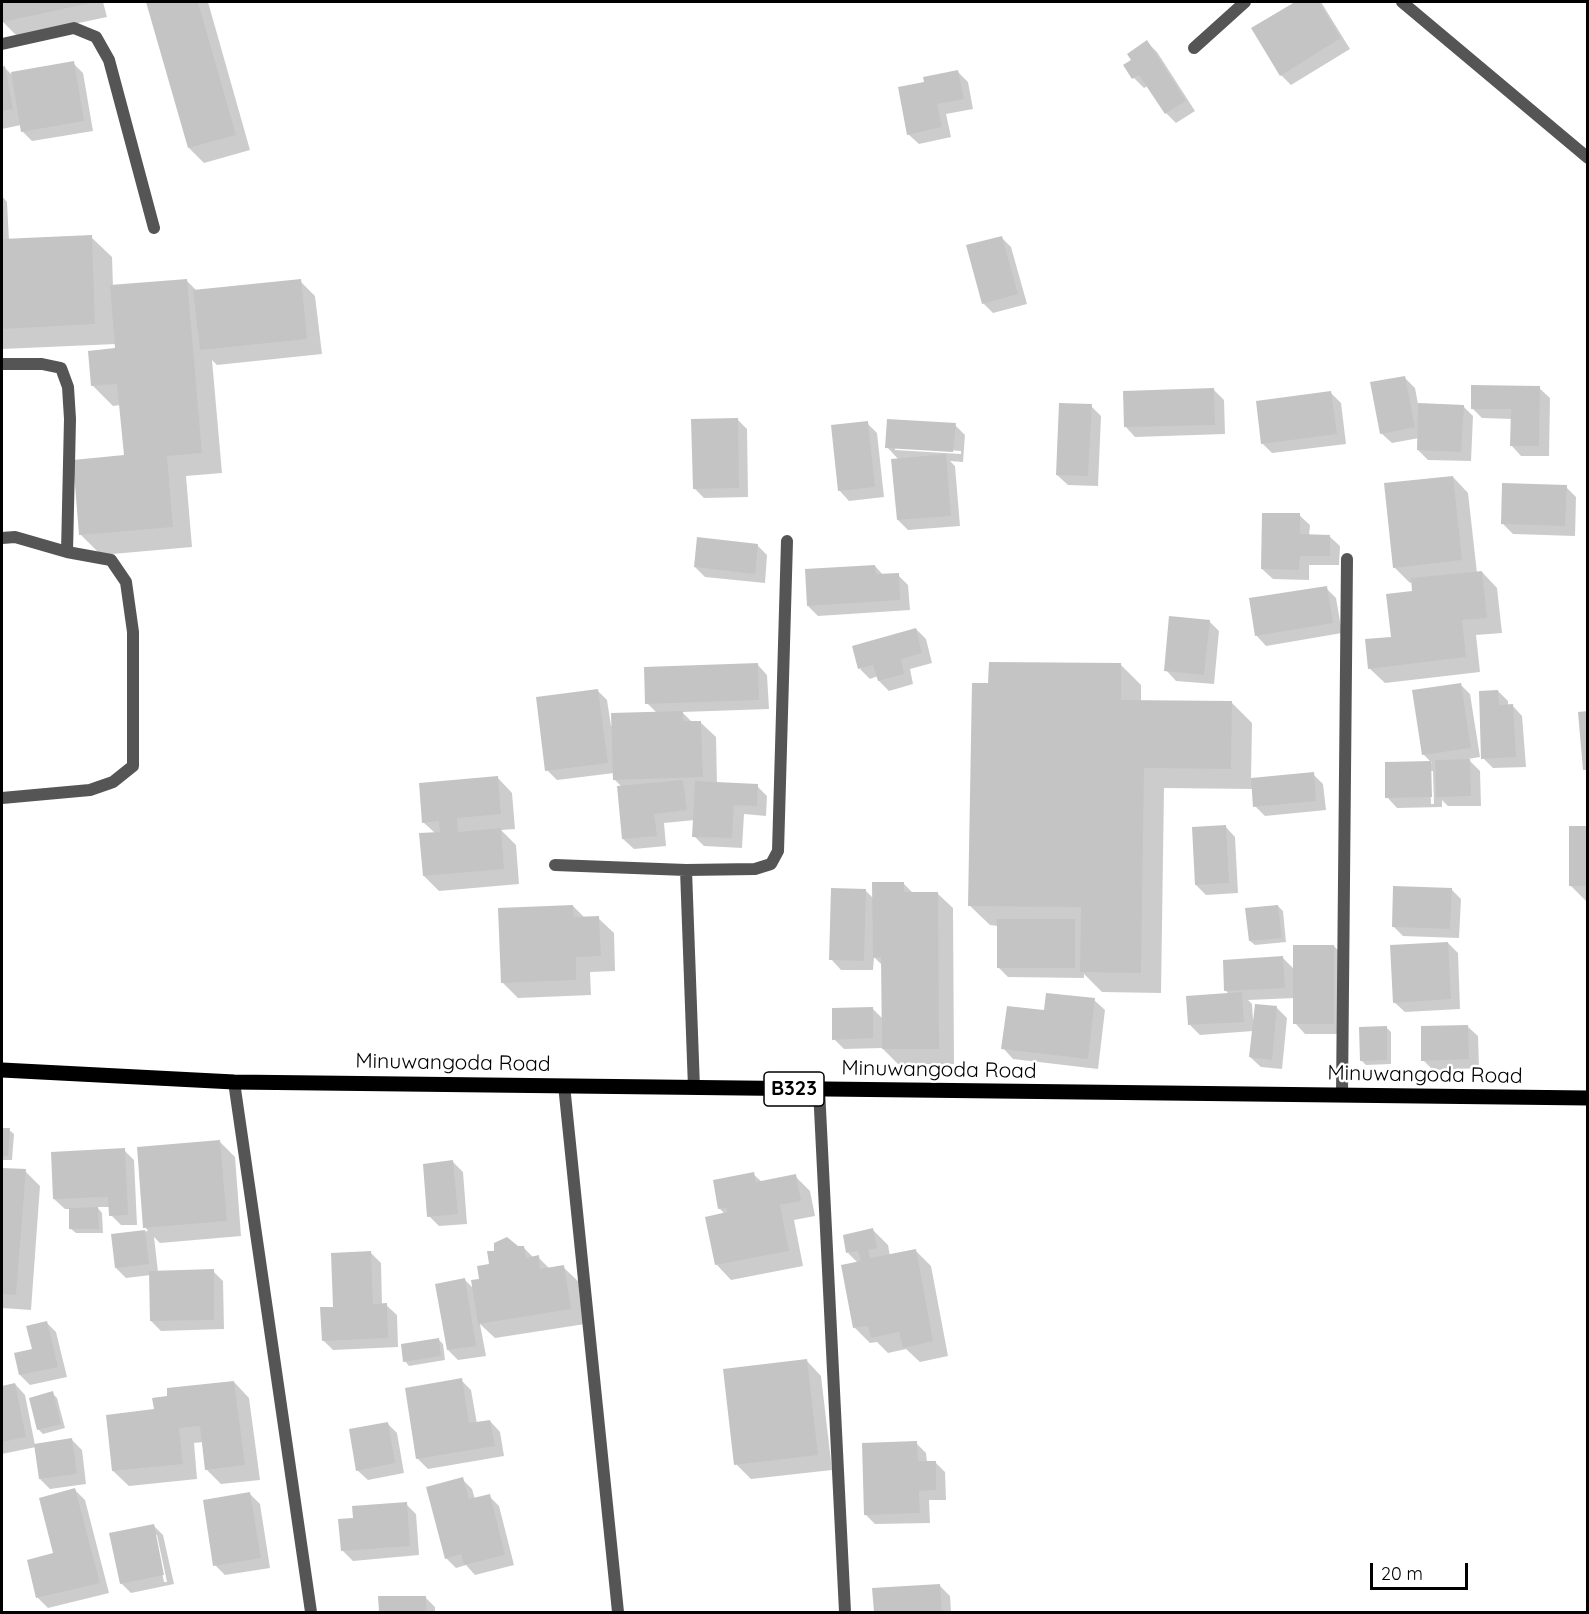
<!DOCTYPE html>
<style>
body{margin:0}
#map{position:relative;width:1589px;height:1614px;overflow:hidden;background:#fff;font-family:Quicksand,sans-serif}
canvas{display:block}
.frame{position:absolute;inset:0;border:3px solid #000;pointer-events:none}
.scale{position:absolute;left:1370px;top:1563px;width:98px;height:27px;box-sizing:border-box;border:3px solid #000;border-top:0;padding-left:8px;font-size:18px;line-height:21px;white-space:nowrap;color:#000;-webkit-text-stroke:4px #fff;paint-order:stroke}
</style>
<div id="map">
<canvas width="1589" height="1614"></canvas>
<div class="frame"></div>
<div class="scale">20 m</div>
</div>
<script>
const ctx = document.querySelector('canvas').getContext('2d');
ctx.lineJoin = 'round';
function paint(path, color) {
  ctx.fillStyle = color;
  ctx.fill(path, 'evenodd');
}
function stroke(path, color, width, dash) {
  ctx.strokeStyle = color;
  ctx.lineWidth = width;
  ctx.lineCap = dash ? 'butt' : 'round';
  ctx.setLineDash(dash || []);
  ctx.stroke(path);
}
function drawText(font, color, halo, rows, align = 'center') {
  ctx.font = font + ' Quicksand,sans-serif';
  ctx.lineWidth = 5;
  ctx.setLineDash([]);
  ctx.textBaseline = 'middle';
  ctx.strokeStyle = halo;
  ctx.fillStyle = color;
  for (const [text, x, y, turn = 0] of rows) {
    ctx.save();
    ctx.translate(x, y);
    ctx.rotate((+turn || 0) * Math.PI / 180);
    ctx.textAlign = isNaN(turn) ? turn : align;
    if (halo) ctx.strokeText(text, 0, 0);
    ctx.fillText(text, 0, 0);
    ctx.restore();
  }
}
const shadow = new Path2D(`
 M2 2H103L107 17 17 36 2 21Z
 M148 2H208L250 150 204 163 189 148Z
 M1298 2H1321L1350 49 1291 85 1281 75 1253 29Z
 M1147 42 1157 52 1195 111 1176 123 1166 113 1148 86 1144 88 1134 78 1133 60Z
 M73 63 83 73 93 131 32 141 22 131 21 125 2 129V68H5L13 76Z
 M958 72 968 82 973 109 946 114 951 137 919 144 908 134 926 83Z
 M2 196 7 202 9 241 91 237 112 257 113 287 186 280 197 291 300 281 315 296 322 354 217 365 212 360 222 473 186 476 192 547 101 555 81 535 125 457 121 405 113 406 93 386 117 350 116 344 2 349Z
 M1001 237 1011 247 1027 304 993 313 983 303Z
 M1405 378 1415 388 1418 404 1463 406 1473 416 1471 461 1428 460 1418 450 1419 438 1392 443 1381 433Z
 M1539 388 1550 398 1549 456H1521L1511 445 1512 419 1482 418 1472 408Z
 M1213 389 1224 400 1225 434 1135 437 1125 426Z
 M1331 393 1341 403 1346 444 1272 453 1262 443Z
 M1091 406 1101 416 1098 486 1068 485 1057 475Z
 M737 419 747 429 748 497 704 498 694 488Z
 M867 423 877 433 884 497 849 501 839 490Z
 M955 425 965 435 963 462 950 461 955 466 960 526 908 530 898 520 899 460 887 447ZM895 447 961 451V454L895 450Z
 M1453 477 1468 493 1477 573 1482 572 1497 588 1502 633 1476 635 1480 672 1385 683 1369 668 1392 638 1413 592V582L1410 583 1394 567Z
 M1566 487 1576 497 1575 536 1513 534 1503 524Z
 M1299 515 1310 525 1309 536H1329L1340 546 1339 565H1309V580L1273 579 1262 569Z
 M757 545 767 555 765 583 705 577 695 567Z
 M875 566 884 576 898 575 908 585 910 610 818 616 808 606Z
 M1326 588 1336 598 1342 633 1266 646 1256 635Z
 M1209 621 1219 631 1214 684 1176 681 1166 670Z
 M916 629 926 639 932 663 910 669 913 684 889 691 879 681 878 676 870 679 860 669Z
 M757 664 767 675 769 709 682 712 692 722H700L716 737 717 784 757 786 767 796 766 816 744 814 742 848 704 846 694 836 695 820 664 823 666 846 634 849 623 839 622 787 615 780 614 773 557 780 547 770 597 690 607 700 611 726H613L657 713 647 703Z
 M1121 665 1141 685V701L1231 702 1252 723 1251 779 1313 774 1323 784 1326 810 1265 816 1255 806 1253 789 1164 788 1161 993 1102 992 1084 974V978L1008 977 998 967V926L990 925 969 905 989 685Z
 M1460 684 1470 694 1480 757 1468 759 1480 771 1481 806H1448L1442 800V807L1397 808 1387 797V764L1432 763 1424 755ZM1430 771H1433L1434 804H1431Z
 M1498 691 1508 701V706L1512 705 1522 716 1526 767 1493 768 1483 758Z
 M497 777 512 793 515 829 501 830 516 845 519 884 439 891 424 876 435 833 423 822Z
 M1225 826 1235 837 1238 893 1206 895 1196 885Z
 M1588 827V901H1586L1570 885Z
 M903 883 913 893H937L953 908 954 1064H898L882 1048 844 1049 834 1039 872 1008 883 1019 882 965 874 957 873 970H841L831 959 865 890 874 899Z
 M1451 889 1461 899 1459 938 1403 936 1393 926Z
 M573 906 585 918H598L614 933 615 971 590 972 591 995 518 998 503 983Z
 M1278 906 1283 911 1286 942 1255 945 1250 941Z
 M1448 943 1458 953 1460 1009 1405 1012 1394 1002Z
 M1334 946 1344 957V1034H1305L1295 1023V998L1248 1000 1252 1004 1253 1020 1277 1008 1287 1018 1282 1069 1261 1067 1250 1057 1253 1031 1200 1035 1190 1025 1229 994 1226 991 1283 958 1295 970Z
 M1094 1000 1105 1010 1098 1069 1013 1059 1003 1048 1046 1011Z
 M1467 1026 1478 1036 1479 1068 1433 1070 1423 1060Z
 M1386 1027 1391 1032V1064L1366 1065 1361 1060Z
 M2 1129 9 1130 14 1134 12 1160H2Z
 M219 1141 235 1157 241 1236 160 1243 154 1237 158 1272 213 1271 223 1281 224 1329 161 1331 151 1321V1275L126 1278 116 1268 112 1236 148 1231 145 1227Z
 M124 1150 134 1160 137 1225H121L111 1215 110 1207H97L102 1213 103 1233H76L71 1229V1209H65L54 1199Z
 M453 1162 463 1172 467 1224 439 1226 429 1216Z
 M2 1169 25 1171 40 1186 31 1310 2 1308Z
 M753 1174 762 1182 795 1176 810 1191 815 1216 794 1220 803 1266 731 1280 716 1264 725 1214 720 1209Z
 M873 1230 888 1245 890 1256 916 1251 931 1266 948 1356 920 1362 906 1349 888 1353 877 1342 870 1343 855 1328 858 1263 848 1253Z
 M517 1247 524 1248 534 1258 538 1257 550 1269 563 1267 579 1282 585 1324 495 1338 480 1324 486 1356 458 1360 448 1350 465 1280 474 1289 491 1266Z
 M371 1253 381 1263 382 1305H386L397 1315 398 1347 333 1350 323 1340 335 1308Z
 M46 1322 56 1332 67 1377 30 1385 20 1375Z
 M438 1339 443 1344 445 1360 409 1366 405 1361Z
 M806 1360 821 1376 832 1470 751 1479 736 1464Z
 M461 1380 471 1390 477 1424 490 1421 500 1432 504 1456 428 1469 418 1459 406 1389Z
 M234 1382 249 1398 260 1480 221 1484 206 1469 203 1442 194 1443 197 1479 129 1486 113 1471 155 1411Z
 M15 1384 25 1395 35 1445 72 1440 82 1450 86 1484 50 1489 40 1479 36 1447 2 1454V1387Z
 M52 1393 57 1398 65 1428 43 1434 38 1429Z
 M387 1423 397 1433 404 1473 368 1480 357 1470Z
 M916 1443 926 1453 927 1462H935L945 1472 946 1500H929L930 1523 875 1524 865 1514Z
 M462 1479 472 1489 475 1499 489 1496 499 1506 514 1565 475 1575 466 1565 456 1568 446 1558Z
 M75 1490 85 1500 109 1593 48 1608 38 1598 28 1561 55 1554Z
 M250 1494 260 1504 270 1568 225 1575 215 1565Z
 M406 1504 416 1514 419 1555 353 1561 343 1551 355 1519Z
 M153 1525 163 1535 174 1584 131 1593 121 1583ZM154 1535H157L167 1582H164Z
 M940 1586 950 1596 951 1612H875L874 1590Z
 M425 1597 435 1607V1612H380V1598Z`);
const building = new Path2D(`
 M2 2H91V3L2 22Z
 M146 2H198L236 135 188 148Z
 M1295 2H1319L1341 38 1280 76 1251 28Z
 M1147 40 1186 101 1165 114 1139 75 1132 79 1123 65 1131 60 1127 54Z
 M74 61 84 121 21 132 11 72Z
 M5 66 13 109 2 111V67Z
 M958 70 964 99 937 104 942 127 907 135 898 87 924 82 923 77Z
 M92 235 95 324 2 329V239Z
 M1002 236 1018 294 982 304 966 245Z
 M187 279 202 453 167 456 173 527 79 535 73 460 124 455 117 384 91 386 88 351 115 348 110 285Z
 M301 279 307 339 200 350 193 290Z
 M1405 376 1415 427 1380 434 1370 382Z
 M1471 385 1540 386 1539 446H1510L1511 409H1471Z
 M1214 388 1215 425 1124 427 1123 391Z
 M1331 391 1337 434 1261 444 1256 401Z
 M1059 403 1092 404 1088 476 1056 475Z
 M1418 403 1464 405 1461 452 1417 450Z
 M738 418 739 488 693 489 691 419Z
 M887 419 956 423 953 452 885 448Z
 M868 421 875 487 838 491 831 425Z
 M946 454 951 516 897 520 891 459Z
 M1453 476 1462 560 1393 568 1384 483Z
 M1502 483 1567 485 1565 526 1501 524Z
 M1262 513H1300V534L1330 535V556H1300L1299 570 1261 569Z
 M697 537 758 544 755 574 694 567Z
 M875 565 876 574 899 573 900 600 807 606 805 569Z
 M1482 571 1487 618 1462 620 1466 657 1368 669 1365 639 1391 637 1386 594 1412 591 1411 578Z
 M1327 586 1333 623 1255 636 1249 598Z
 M1169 616 1210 620 1204 675 1164 671Z
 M916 628 922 653 901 659 904 674 878 681 873 665 858 669 852 646Z
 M989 662 1121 663V700L1232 701 1231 769 1144 768 1141 973 1080 972 1081 907 968 906 972 683H988Z
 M758 663 759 700 645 704 644 667Z
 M1461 683 1471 748 1422 755 1412 690Z
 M598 689 608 763 545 771 536 697Z
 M1498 690 1499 705 1513 704 1516 757 1481 759 1479 691Z
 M683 711V721H701L703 777 613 780 611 713Z
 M1588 711V770H1583L1578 712Z
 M1470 759 1471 796 1436 797 1435 760Z
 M1431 761 1432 797 1385 798V762Z
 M1314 772 1316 801 1253 807 1251 778Z
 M498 776 501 814 457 818 458 832 501 828 504 869 423 876 419 833 440 832 439 821 422 823 419 783Z
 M683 780 687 810 654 814 657 836 622 839 617 786Z
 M695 781 758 784 757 806 734 805 732 838 692 837Z
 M1226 825 1229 883 1195 885 1192 827Z
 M1569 826H1588V886H1569Z
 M872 882H904V892H938L939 1049H882L881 957 873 958Z
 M1393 886 1452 888 1450 929 1392 927Z
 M831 888 866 889 864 961 829 960Z
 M573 905 574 917 599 916 601 956 576 957V980L501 983 498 908Z
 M1278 905 1282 938 1249 941 1245 908Z
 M997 919H1075V968H997Z
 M1448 942 1451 999 1393 1003 1390 945Z
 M1293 945H1334V1024H1293Z
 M1283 956 1285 988 1224 991 1223 960Z
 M1242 992 1244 1022 1188 1025 1186 996Z
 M1046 993 1095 998 1088 1059 1001 1049 1007 1006 1044 1010Z
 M1255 1004 1277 1006 1272 1060 1249 1057Z
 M873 1007V1038L832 1040V1008Z
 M1468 1025 1469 1059 1421 1061V1026Z
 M1387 1026V1060L1360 1061 1359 1027Z
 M2 1128H10L8 1156H2Z
 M220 1140 227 1221 143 1228 137 1147Z
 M125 1148 128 1215 109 1216 108 1197 53 1199 51 1152Z
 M453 1160 458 1214 427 1217 423 1164Z
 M2 1168 26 1169 16 1295 2 1294Z
 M754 1172 756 1182 796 1174 801 1201 780 1205 789 1251 715 1265 705 1217 727 1212V1208L718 1209 713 1180Z
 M98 1207 99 1229H69V1208Z
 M873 1228 877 1248 868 1250 870 1258 916 1249 933 1341 903 1348 899 1332 871 1338 868 1326 853 1328 841 1265 861 1261 858 1251 846 1253 843 1235Z
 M145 1230 149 1264 115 1268 111 1234Z
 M507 1237 518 1246H524L526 1258 539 1255 540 1269 564 1265 571 1309 478 1324 471 1280 479 1279 477 1266 489 1264 487 1251H494V1243Z
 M371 1251 373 1304 387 1303 388 1338 322 1341 320 1307H333L331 1253Z
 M214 1269V1320L150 1321 149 1271Z
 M465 1278 476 1346 447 1350 435 1284Z
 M47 1321 58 1367 19 1375 14 1353 32 1349 26 1326Z
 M439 1338 441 1356 403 1362 401 1344Z
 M807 1359 818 1455 734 1465 723 1369Z
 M462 1378 469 1423 490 1420 495 1446 416 1459 405 1388Z
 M234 1381 245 1465 205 1470 200 1426 179 1428 183 1464 112 1471 106 1415 154 1409 152 1398 167 1396V1388Z
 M15 1383 26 1437 2 1442V1386Z
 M53 1391 61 1424 37 1430 29 1398Z
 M388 1422 395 1463 356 1471 349 1429Z
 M72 1438 77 1474 39 1479 34 1444Z
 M917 1441 918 1461H936V1490L919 1491 920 1513 864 1515 862 1443Z
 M463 1477 469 1499 490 1494 505 1555 464 1565 461 1554 445 1559 426 1487Z
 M75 1488 100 1583 36 1598 27 1560 53 1553 39 1498Z
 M250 1492 261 1558 213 1566 203 1500Z
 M407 1502 410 1546 341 1551 338 1519 353 1518 352 1506Z
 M154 1524 164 1575 120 1584 109 1533Z
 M940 1584 942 1612H874L872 1588Z
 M378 1596H426V1612H379Z`);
const service = new Path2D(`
 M2 44 74 28 96 37 109 60 154 228
 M2 364H42L61 368 68 387 70 419 67 552
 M2 538 15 537 67 552 111 560 126 582 133 632V766L113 782 90 790 2 798`);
const minor = new Path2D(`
 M1402 2 1588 158
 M1194 48 1245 2
 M555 865 686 870 755 869 771 864 778 851 787 541
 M686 870 694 1088
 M234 1082 311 1612
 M564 1085 618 1612
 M819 1089 845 1612
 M1342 1095 1347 559`);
const primary = new Path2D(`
 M2 1070 234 1082 1588 1098`);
const shields = [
 [794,1089,60]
];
const shieldNames = [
 ["B323",794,1089]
];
const streetNames = [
 ["Minuwangoda Road",453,1063,1],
 ["Minuwangoda Road",939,1070,1],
 ["Minuwangoda Road",1425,1075,1]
];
paint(shadow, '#0003');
paint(building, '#c4c4c4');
stroke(service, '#555', 12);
stroke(minor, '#555', 12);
stroke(primary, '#000', 15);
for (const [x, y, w] of shields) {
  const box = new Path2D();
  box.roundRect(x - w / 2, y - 17, w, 34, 4.5);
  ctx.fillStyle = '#fff';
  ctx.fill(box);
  stroke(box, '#000', 1.5);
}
drawText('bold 20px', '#000', null, shieldNames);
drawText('21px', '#000', '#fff', streetNames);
</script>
